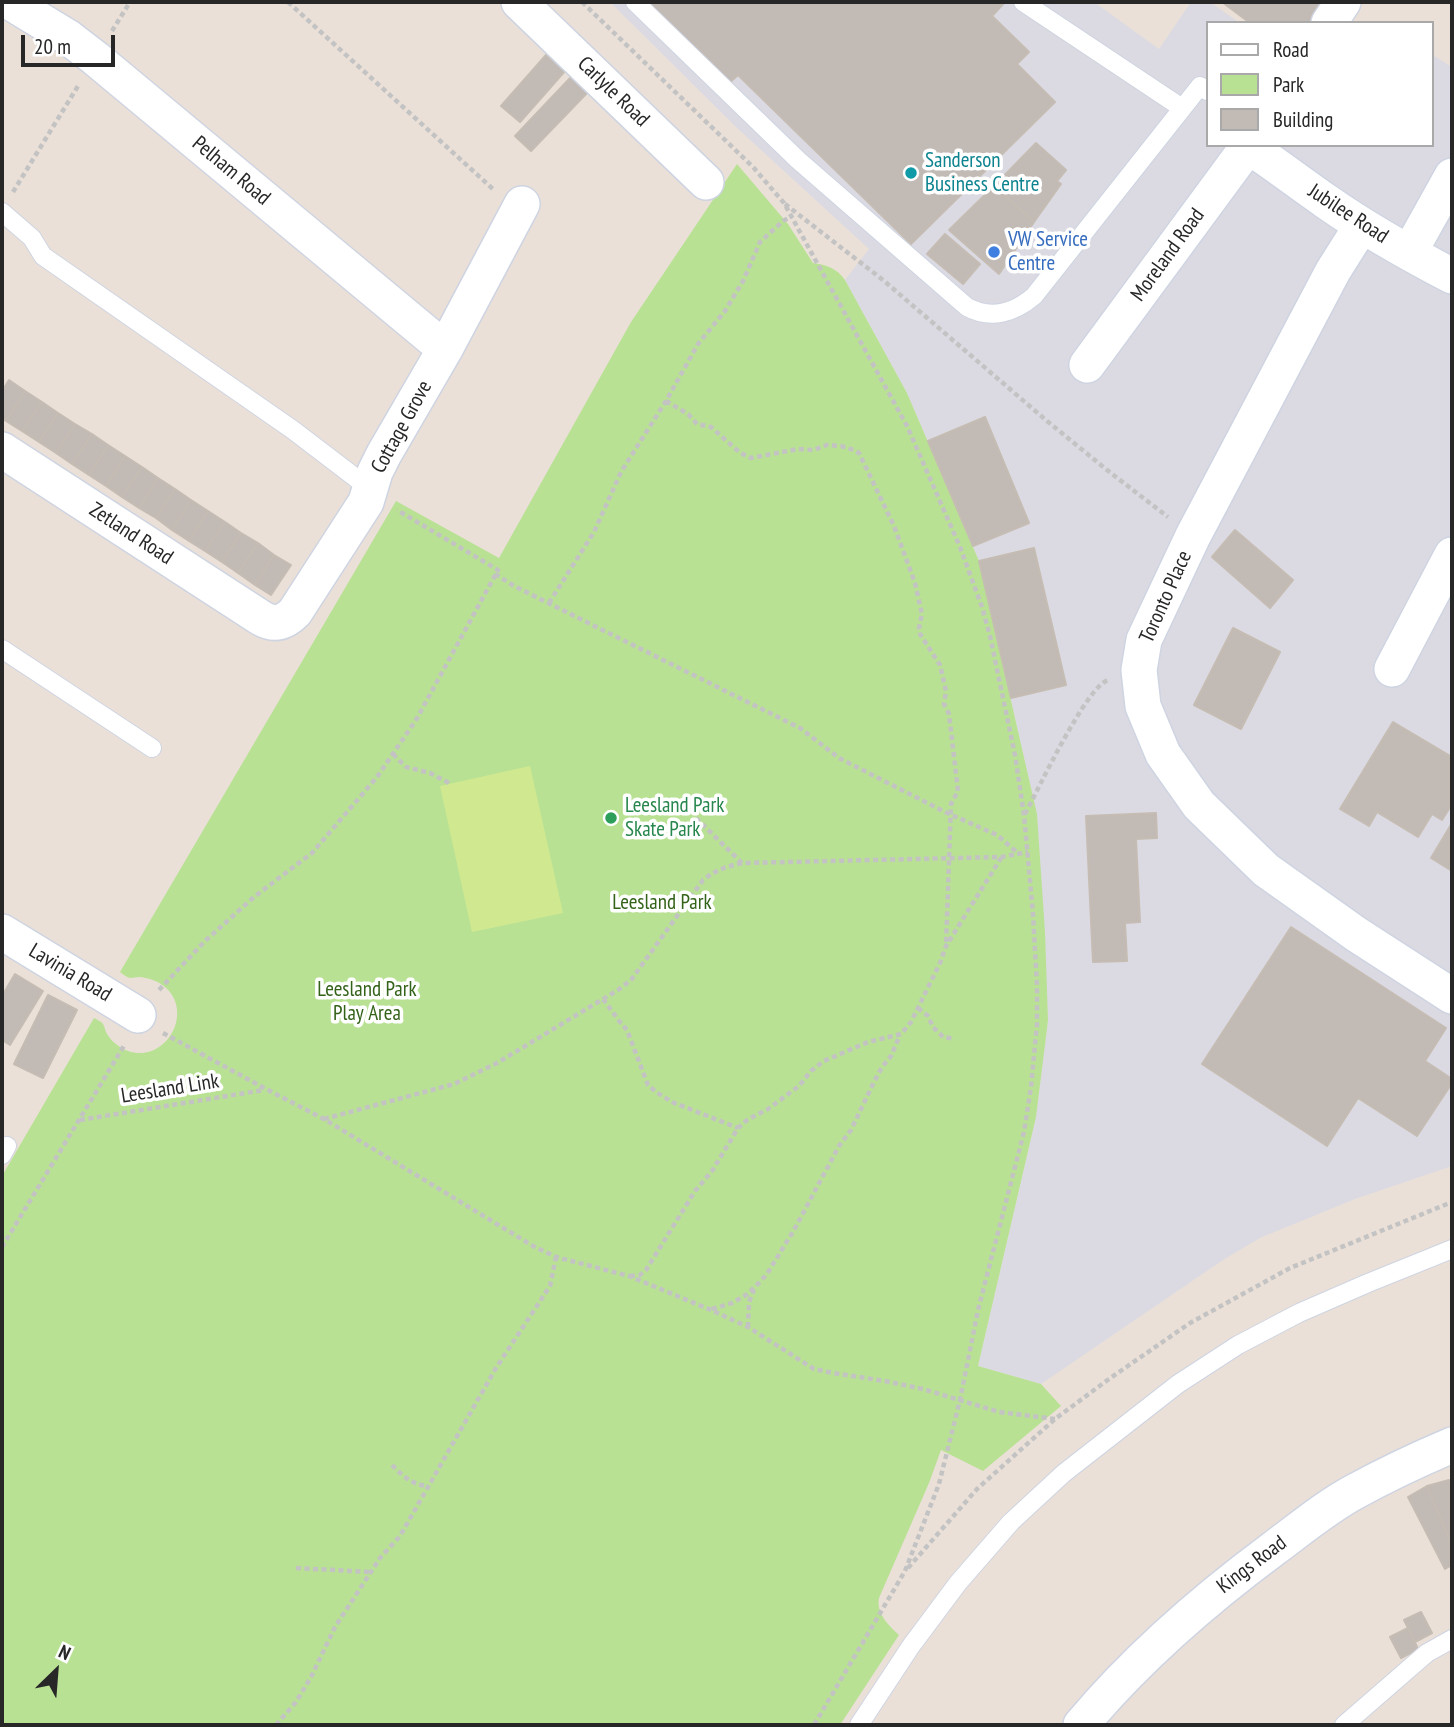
<!DOCTYPE html>
<style>
body{margin:0}
#map{position:relative;width:1454px;height:1727px;overflow:hidden;background:#eae0d8;font-family:"PT Sans Narrow",sans-serif}
canvas{display:block}
.frame{position:absolute;inset:0;border:4px solid #272727;pointer-events:none}
.legend{position:absolute;left:1206px;top:21px;width:228px;height:126px;box-sizing:border-box;background:#fff;border:2px solid #a9a9a9;margin:0;padding:9px 12px;list-style:none;font-size:21px;color:#272727}
.legend li{display:flex;align-items:center;gap:14px;height:35px}
.legend b{width:35px;border:2px solid #a9a9a9}
.north{position:absolute;left:21px;top:1636px;width:70px;height:70px;-webkit-text-stroke:5px #fff;paint-order:stroke;rotate:25deg;font-size:19px;font-weight:700;line-height:28px;text-align:center;color:#272727}
.north::after{content:'';display:block;margin:auto;width:24px;height:32px;background:#272727;clip-path:polygon(50% 0,100% 100%,50% 72%,0 100%)}
.scale{position:absolute;left:21px;top:35px;width:94px;height:32px;box-sizing:border-box;border:4px solid #272727;border-top:0;padding-left:9px;font-size:21px;line-height:24px;white-space:nowrap;color:#272727;-webkit-text-stroke:5px #fff;paint-order:stroke}
</style>
<div id="map">
<canvas width="1454" height="1727"></canvas>
<div class="frame"></div>
<ul class="legend">
<li><b style="height:9px;background:#fff"></b>Road</li>
<li><b style="height:19px;background:#b9e194"></b>Park</li>
<li><b style="height:19px;background:#c2bab5"></b>Building</li>
</ul>
<div class="north">N</div>
<div class="scale">20 m</div>
</div>
<script>
const ctx = document.querySelector('canvas').getContext('2d');
ctx.lineJoin = 'round';
function paint(path, color) {
  ctx.fillStyle = color;
  ctx.fill(path, 'evenodd');
}
function stroke(path, color, width, dash) {
  ctx.strokeStyle = color;
  ctx.lineWidth = width;
  ctx.lineCap = dash ? 'butt' : 'round';
  ctx.setLineDash(dash || []);
  ctx.stroke(path);
}
function drawText(font, color, halo, rows, align = 'center') {
  ctx.font = font + ' "PT Sans Narrow",sans-serif';
  ctx.lineWidth = 7;
  ctx.setLineDash([]);
  ctx.textBaseline = 'middle';
  ctx.strokeStyle = halo;
  ctx.fillStyle = color;
  for (const [text, x, y, turn = 0] of rows) {
    ctx.save();
    ctx.translate(x, y);
    ctx.rotate((+turn || 0) * Math.PI / 180);
    ctx.textAlign = isNaN(turn) ? turn : align;
    if (halo) ctx.strokeText(text, 0, 0);
    ctx.fillText(text, 0, 0);
    ctx.restore();
  }
}
const industrial = new Path2D(`
 M610 2H1094L1159 49 1191 2H1210L1240 23H1207V145H1431V54L1452 67V1166L1355 1199 1260 1238 1223 1260 1041 1384 978 1366 1036 1117 1048 1020 1037 814 979 561 907 393 845 280 869 249 737 128Z`);
const green = new Path2D(`
 M737 164 788 224 813 263C826 265 837 268 845 280L907 393 979 561 1037 814 1045 932 1048 1020 1046 1037 1036 1117 978 1366 1041 1384 1061 1406 983 1471 941 1450 929 1483 879 1598C876 1613 888 1625 899 1635L840 1725H2V1176L94 1018C97 1020 101 1021 103 1024 105 1027 105 1031 107 1034 111 1041 120 1048 128 1051 165 1064 195 1013 165 987 158 981 149 978 140 977 138 977 131 978 130 978 126 977 123 974 120 972L396 501 499 558 631 322Z`);
const pitch = new Path2D(`
 M530 766 563 913 472 932 440 786Z`);
const building = new Path2D(`
 M643 2H1005L992 16 1029 52 1017 64 1055 102 911 244 738 75 727 85Z
 M1222 2H1328L1312 23H1250Z
 M546 55 565 71 520 122 501 106Z
 M571 77 587 93 531 151 515 136Z
 M1036 143 1066 170 1057 181 1061 184 1034 222 994 186Z
 M994 186 1034 222 999 274 949 230Z
 M945 234 980 264 963 284 927 254Z
 M9 380 25 391 6 421 2 418V391Z
 M25 391 42 402 22 431 6 421Z
 M42 402 58 413 39 442 22 431Z
 M58 413 75 424 56 453 39 442Z
 M985 417 1029 523 973 546 928 441Z
 M75 424 92 434 72 464 56 453Z
 M92 434 108 445 89 475 72 464Z
 M108 445 125 456 106 486 89 475Z
 M125 456 142 467 122 497 106 486Z
 M142 467 158 478 139 508 122 497Z
 M158 478 175 489 156 518 139 508Z
 M175 489 191 500 172 530 156 518Z
 M191 500 208 511 189 541 172 530Z
 M208 511 225 522 205 551 189 541Z
 M225 522 241 533 222 562 205 551Z
 M1235 530 1293 580 1270 608 1212 557Z
 M241 533 258 543 238 573 222 562Z
 M258 543 274 555 255 585 238 573Z
 M1034 548 1066 685 1011 698 979 561Z
 M274 555 291 565 271 595 255 585Z
 M1233 628 1280 652 1241 729 1194 705Z
 M1393 722 1452 757V804L1442 820 1432 814 1418 837 1377 812 1369 826 1340 809Z
 M1156 813 1157 838 1136 839 1140 922 1125 923 1127 961 1093 962 1086 816Z
 M1452 823V871L1431 858Z
 M1291 927 1446 1028 1425 1061 1452 1079V1083L1417 1136 1358 1098 1327 1146 1202 1064Z
 M15 974 43 991 10 1045 2 1040V996Z
 M48 995 77 1010 43 1078 14 1064Z
 M1449 1480 1452 1487V1546L1427 1486Z
 M1427 1486 1452 1546V1565L1445 1569 1408 1497Z
 M1421 1612 1432 1633 1415 1642 1404 1620Z
 M1408 1628 1418 1649 1401 1658 1390 1637Z`);
const path = new Path2D(`
 M288 2 494 190
 M582 2 753 167 784 203 907 426 960 547 982 607 990 636 1015 755 1024 815 1033 914 1037 986V1024L1031 1087 1024 1132 978 1310 960 1400 939 1484 905 1571 814 1725
 M112 31 130 2
 M13 192 78 86
 M785 204 883 280 1047 421 1107 470 1168 517
 M666 401 688 414 697 424 711 427 739 452 751 458 798 449 813 450 827 445 841 446 854 450 859 453 894 526 915 583 922 614 919 628 920 634 940 665 946 691 944 704 949 714 958 791 951 804 946 946
 M495 574 514 586 800 728 839 758 945 812 997 835 1019 854
 M549 603 594 532 621 472 666 401 698 344 725 311 743 281 760 242 783 221 792 216
 M393 754 406 767 430 773 451 784
 M1025 814C1038 790 1086 687 1108 680
 M696 818 742 863
 M159 990 204 942 254 897 312 853 377 777 416 720 498 570 397 510
 M603 999 620 1022 627 1030 648 1085 656 1092 672 1102 738 1128
 M918 1008 928 1016 933 1027 943 1037 955 1039
 M163 1033 266 1089 324 1119 533 1246 556 1257 629 1276 711 1310 748 1327 814 1369 833 1373 885 1381 923 1389 999 1412 1055 1419
 M324 1119 454 1084 497 1063 618 990 631 980 703 880C716 870 727 866 743 863L1001 857 1028 852
 M80 1120 264 1090
 M2 1247 125 1044
 M630 1276 640 1275 646 1270 695 1191 712 1171 738 1128 747 1120 768 1109 799 1086 811 1071 824 1061 868 1042 901 1034 911 1022 940 963 946 946 1001 858
 M712 1309 732 1303 746 1295 756 1286 767 1274 794 1230 839 1146 851 1130 873 1084 882 1067 891 1056 900 1035
 M748 1327 749 1302 754 1290
 M392 1465C403 1476 412 1485 428 1486
 M296 1568 371 1572
 M908 1568 977 1489 1055 1419 1109 1379 1190 1323 1290 1268 1452 1202
 M276 1725 296 1702 311 1677 335 1627 380 1558 400 1536 496 1368 550 1286 556 1257`);
const lane = new Path2D(`
 M635 2 798 160 967 307C991 320 1014 313 1034 296L1200 86 1207 91
 M1023 2 1182 108
 M2 212 32 238 43 256 293 430 369 488
 M2 649 152 748
 M2 1155 7 1146
 M859 1725 911 1646 958 1583 1011 1522 1064 1473 1178 1384 1238 1345 1299 1313 1368 1283 1452 1249
 M1344 1725 1427 1653 1452 1639`);
const street = new Path2D(`
 M10 2 69 38 95 58 445 349
 M519 2 706 182
 M1329 23 1343 2
 M1248 146C1275 164 1301 184 1327 202 1367 230 1410 254 1452 276
 M1362 225 1333 271 1193 536 1144 640 1139 670 1143 706 1163 754 1199 805 1266 870 1356 934 1452 996
 M1409 253 1452 176
 M1087 365 1249 145
 M2 450 261 618C275 626 284 623 295 612L366 502 375 472 384 454 445 349 522 204
 M1392 669 1452 555
 M2 932 138 1015
 M1081 1725C1137 1658 1203 1601 1273 1549 1300 1529 1326 1507 1356 1491 1387 1474 1419 1459 1452 1445`);
const markers = [
 [911,173,7,"#0f9aa8"],
 [994,252,7,"#3f7fe0"],
 [611,818,7,"#2e9e5b"]
];
const streetNames = [
 ["Carlyle Road",613,92,44],
 ["Pelham Road",231,171,40],
 ["Jubilee Road",1348,214,33],
 ["Moreland Road",1168,255,-54],
 ["Cottage Grove",402,427,-61],
 ["Zetland Road",131,534,33],
 ["Toronto Place",1166,597,-66],
 ["Lavinia Road",70,973,31],
 ["Leesland Link",170,1089,-9],
 ["Kings Road",1252,1565,-37]
];
const cultureNames = [
 ["Sanderson",925,161],
 ["Business Centre",925,185]
];
const shopNames = [
 ["VW Service",1008,240],
 ["Centre",1008,264]
];
const leisureNames = [
 ["Leesland Park",625,806],
 ["Skate Park",625,830]
];
const parkNames = [
 ["Leesland Park",662,903],
 ["Leesland Park",367,990],
 ["Play Area",367,1014]
];
paint(industrial, '#dbdae2');
paint(green, '#b9e194');
paint(pitch, '#d0e990');
paint(building, '#c2bab5');
stroke(building, '#c5bcb3', 2);
stroke(lane, '#ced4e1', 20);
stroke(street, '#ced4e1', 38);
stroke(path, '#c3c3c3', 4.5, [5, 3.5]);
stroke(lane, '#fff', 18);
stroke(street, '#fff', 35);
for (const [x, y, r, color] of markers) {
  const dot = new Path2D();
  dot.arc(x, y, r, 0, 2 * Math.PI);
  ctx.fillStyle = color;
  ctx.fill(dot);
  stroke(dot, '#fff', 2.5);
}
drawText('21px', '#272727', '#fff', streetNames);
drawText('21px', '#0d838f', '#fff', cultureNames, 'left');
drawText('21px', '#366cbe', '#fff', shopNames, 'left');
drawText('21px', '#27864d', '#fff', leisureNames, 'left');
drawText('21px', '#336219', '#fff', parkNames);
</script>
